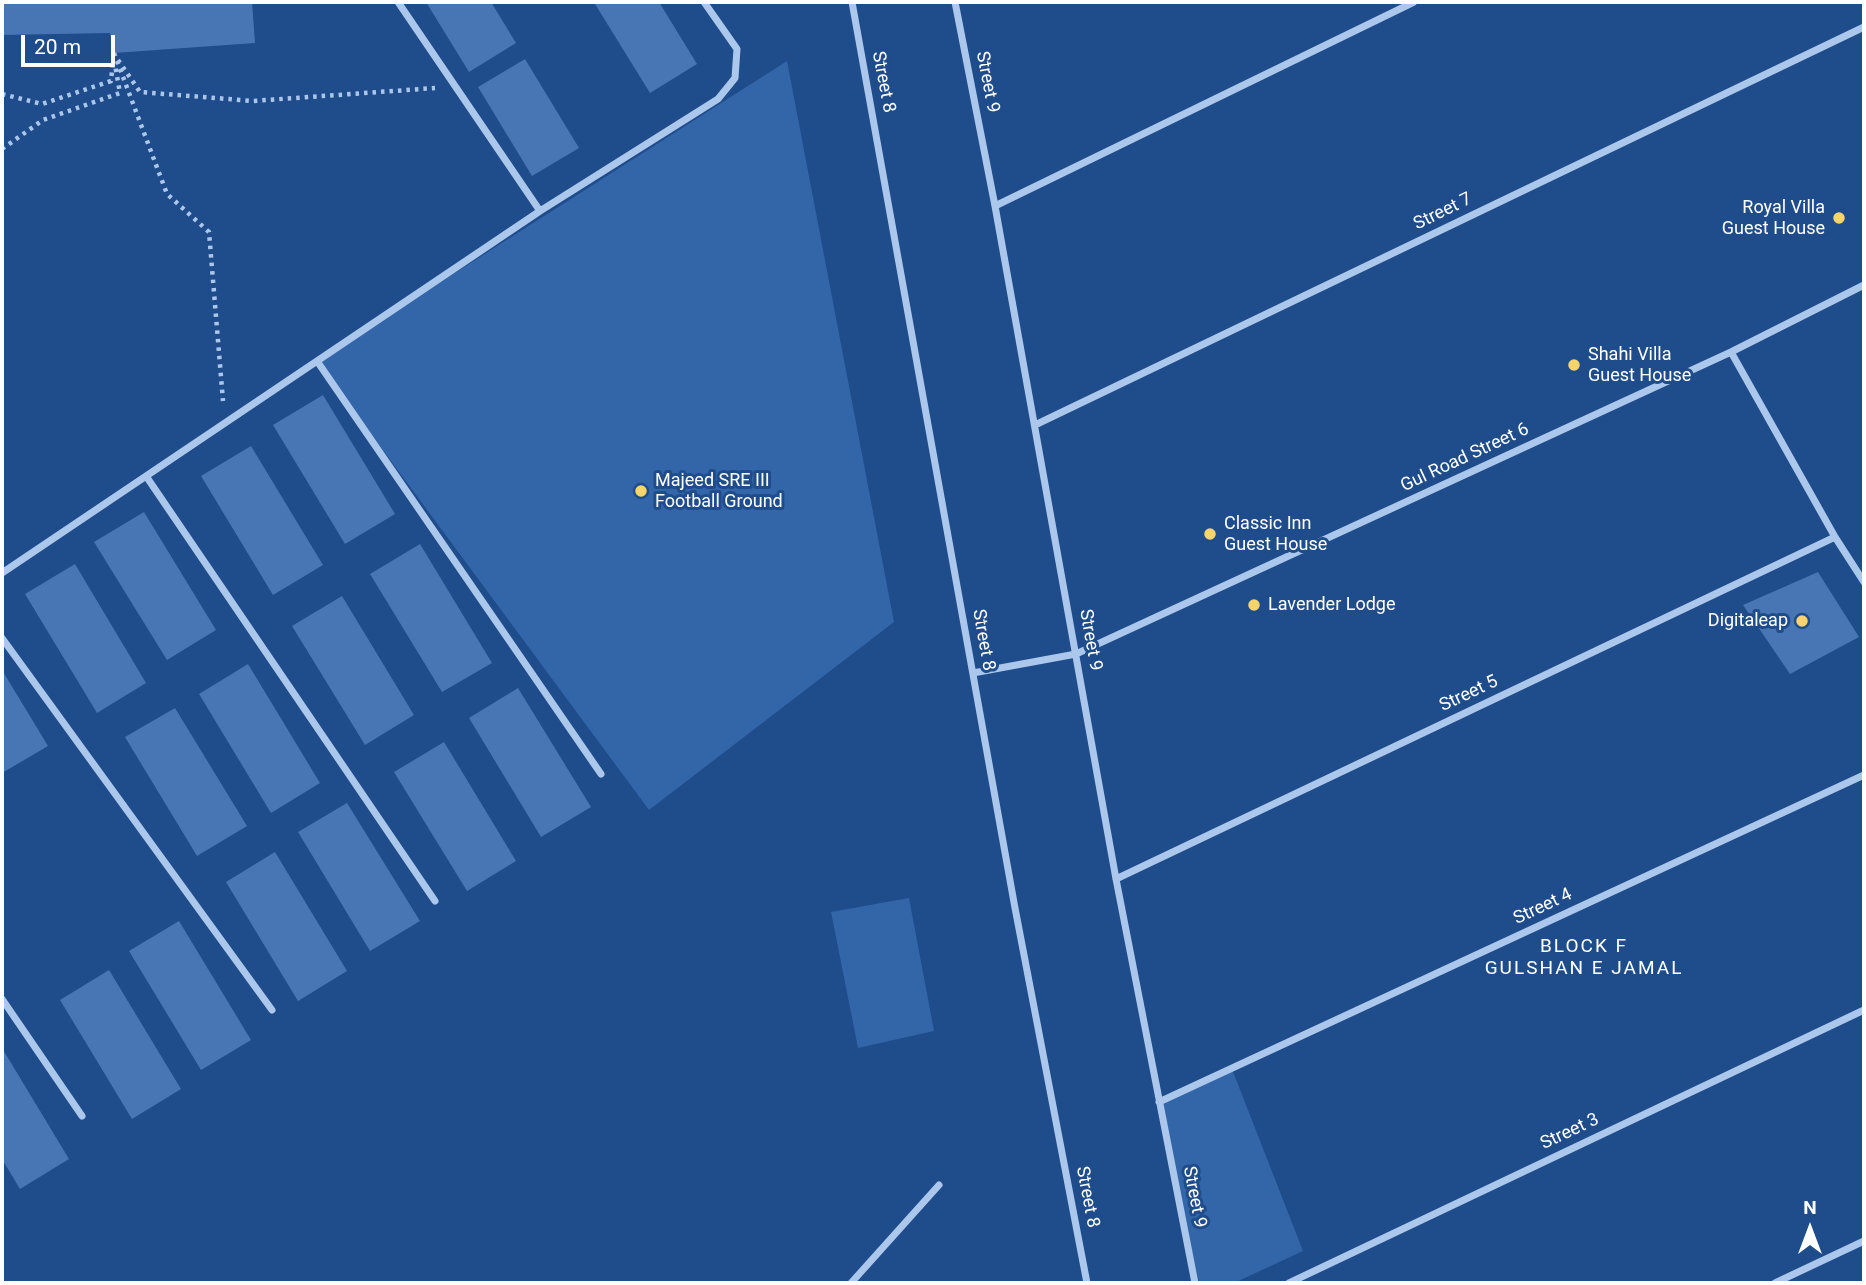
<!DOCTYPE html>
<style>
body{margin:0}
#map{position:relative;width:1866px;height:1285px;overflow:hidden;background:#1f4c8b;font-family:Roboto,sans-serif}
canvas{display:block}
.frame{position:absolute;inset:0;border:4px solid #fff;pointer-events:none}
.north{position:absolute;left:1775px;top:1194px;width:70px;height:70px;-webkit-text-stroke:5px #1f4c8b;paint-order:stroke;rotate:0deg;font-size:19px;font-weight:700;line-height:28px;text-align:center;color:#fff}
.north::after{content:'';display:block;margin:auto;width:24px;height:32px;background:#fff;clip-path:polygon(50% 0,100% 100%,50% 72%,0 100%)}
.scale{position:absolute;left:21px;top:35px;width:94px;height:32px;box-sizing:border-box;border:4px solid #fff;border-top:0;padding-left:9px;font-size:21px;line-height:24px;white-space:nowrap;color:#fff;-webkit-text-stroke:5px #1f4c8b;paint-order:stroke}
</style>
<div id="map">
<canvas width="1866" height="1285"></canvas>
<div class="frame"></div>
<div class="north">N</div>
<div class="scale">20 m</div>
</div>
<script>
const ctx = document.querySelector('canvas').getContext('2d');
ctx.lineJoin = 'round';
function paint(path, color) {
  ctx.fillStyle = color;
  ctx.fill(path, 'evenodd');
}
function stroke(path, color, width, dash) {
  ctx.strokeStyle = color;
  ctx.lineWidth = width;
  ctx.lineCap = dash ? 'butt' : 'round';
  ctx.setLineDash(dash || []);
  ctx.stroke(path);
}
function drawText(font, color, halo, rows, align = 'center') {
  ctx.font = font + ' Roboto,sans-serif';
  ctx.lineWidth = 6;
  ctx.setLineDash([]);
  ctx.textBaseline = 'middle';
  ctx.strokeStyle = halo;
  ctx.fillStyle = color;
  for (const [text, x, y, turn = 0] of rows) {
    ctx.save();
    ctx.translate(x, y);
    ctx.rotate((+turn || 0) * Math.PI / 180);
    ctx.textAlign = isNaN(turn) ? turn : align;
    if (halo) ctx.strokeText(text, 0, 0);
    ctx.fillText(text, 0, 0);
    ctx.restore();
  }
}
const green = new Path2D(`
 M787 61 894 622 649 810 317 361Z
 M909 898 934 1031 858 1048 831 912Z
 M1232 1069 1303 1251 1234 1283H1199L1159 1102Z`);
const building = new Path2D(`
 M2 2H252L255 43 114 53 110 33 2 35Z
 M426 2H491L516 43 469 72Z
 M599 2H659L697 64 650 93 595 4Z
 M525 59 579 148 532 176 478 87Z
 M323 395 395 514 345 544 273 425Z
 M251 446 323 565 273 595 201 476Z
 M144 512 216 630 167 660 94 542Z
 M420 544 492 663 442 692 370 574Z
 M75 564 146 683 97 713 25 594Z
 M1818 572 1859 637 1790 674 1743 605Z
 M342 596 414 715 365 745 292 626Z
 M248 664 320 783 271 813 199 694Z
 M2 670 48 746 2 773Z
 M518 688 591 807 541 837 469 718Z
 M175 708 247 826 197 856 125 737Z
 M444 742 516 861 467 891 394 772Z
 M347 803 420 921 370 951 298 832Z
 M275 852 347 971 298 1001 226 882Z
 M179 921 251 1040 201 1070 129 951Z
 M109 970 181 1089 132 1119 60 1000Z
 M2 1048 69 1159 20 1189 2 1159Z`);
const path = new Path2D(`
 M114 53 167 194 209 232 223 401
 M118 60 140 92 253 101 435 88
 M2 94 42 104 111 81 113 61
 M2 149 43 120 120 93 115 65`);
const minor = new Path2D(`
 M398 2 540 211
 M852 2 1015 908 1087 1283
 M955 2 995 206 1116 879 1195 1283
 M995 206 1414 2
 M1731 352 1835 537 1864 582
 M317 361 601 774
 M1035 425 1864 27
 M146 476 435 901
 M2 573 540 211 718 99 735 78 737 49 704 2
 M2 638 272 1010
 M973 673 1076 654 1731 352 1864 285
 M1116 879 1835 537
 M2 999 82 1116
 M1159 1102 1864 775
 M851 1283 939 1185
 M1289 1283 1864 1010
 M1775 1283 1864 1241`);
const markers = [
 [1839,218,7,"#f9d46c"],
 [1574,365,7,"#f9d46c"],
 [641,491,7,"#f9d46c"],
 [1210,534,7,"#f9d46c"],
 [1254,605,7,"#f9d46c"],
 [1802,621,7,"#f9d46c"]
];
const streetNames = [
 ["Street 8",883,82,79],
 ["Street 9",987,82,79],
 ["Street 7",1443,212,-26],
 ["Gul Road Street 6",1465,458,-25],
 ["Street 8",983,640,80],
 ["Street 9",1090,640,80],
 ["Street 5",1469,694,-25],
 ["Street 4",1543,907,-25],
 ["Street 3",1570,1132,-25],
 ["Street 8",1087,1197,79],
 ["Street 9",1194,1197,79]
];
const poiNames = [
 ["Royal Villa",1825,208,"right"],
 ["Guest House",1825,229,"right"],
 ["Shahi Villa",1588,355],
 ["Guest House",1588,376],
 ["Majeed SRE III",655,481],
 ["Football Ground",655,502],
 ["Classic Inn",1224,524],
 ["Guest House",1224,545],
 ["Lavender Lodge",1268,605],
 ["Digitaleap",1788,621,"right"]
];
const neighbourhoodNames = [
 ["BLOCK F",1584,947],
 ["GULSHAN E JAMAL",1584,969]
];
paint(green, '#3365a9');
paint(building, '#4875b3');
stroke(path, '#acc7ec', 4.5, [3.5, 5]);
stroke(minor, '#acc7ec', 7);
for (const [x, y, r, color] of markers) {
  const dot = new Path2D();
  dot.arc(x, y, r, 0, 2 * Math.PI);
  ctx.fillStyle = color;
  ctx.fill(dot);
  stroke(dot, '#1f4c8b', 2.5);
}
drawText('18px', '#fff', '#1f4c8b', streetNames);
drawText('18px', '#fff', '#1f4c8b', poiNames, 'left');
ctx.letterSpacing = '2px';
drawText('19px', '#fff', '#1f4c8b', neighbourhoodNames);
ctx.letterSpacing = '0px';
</script>
